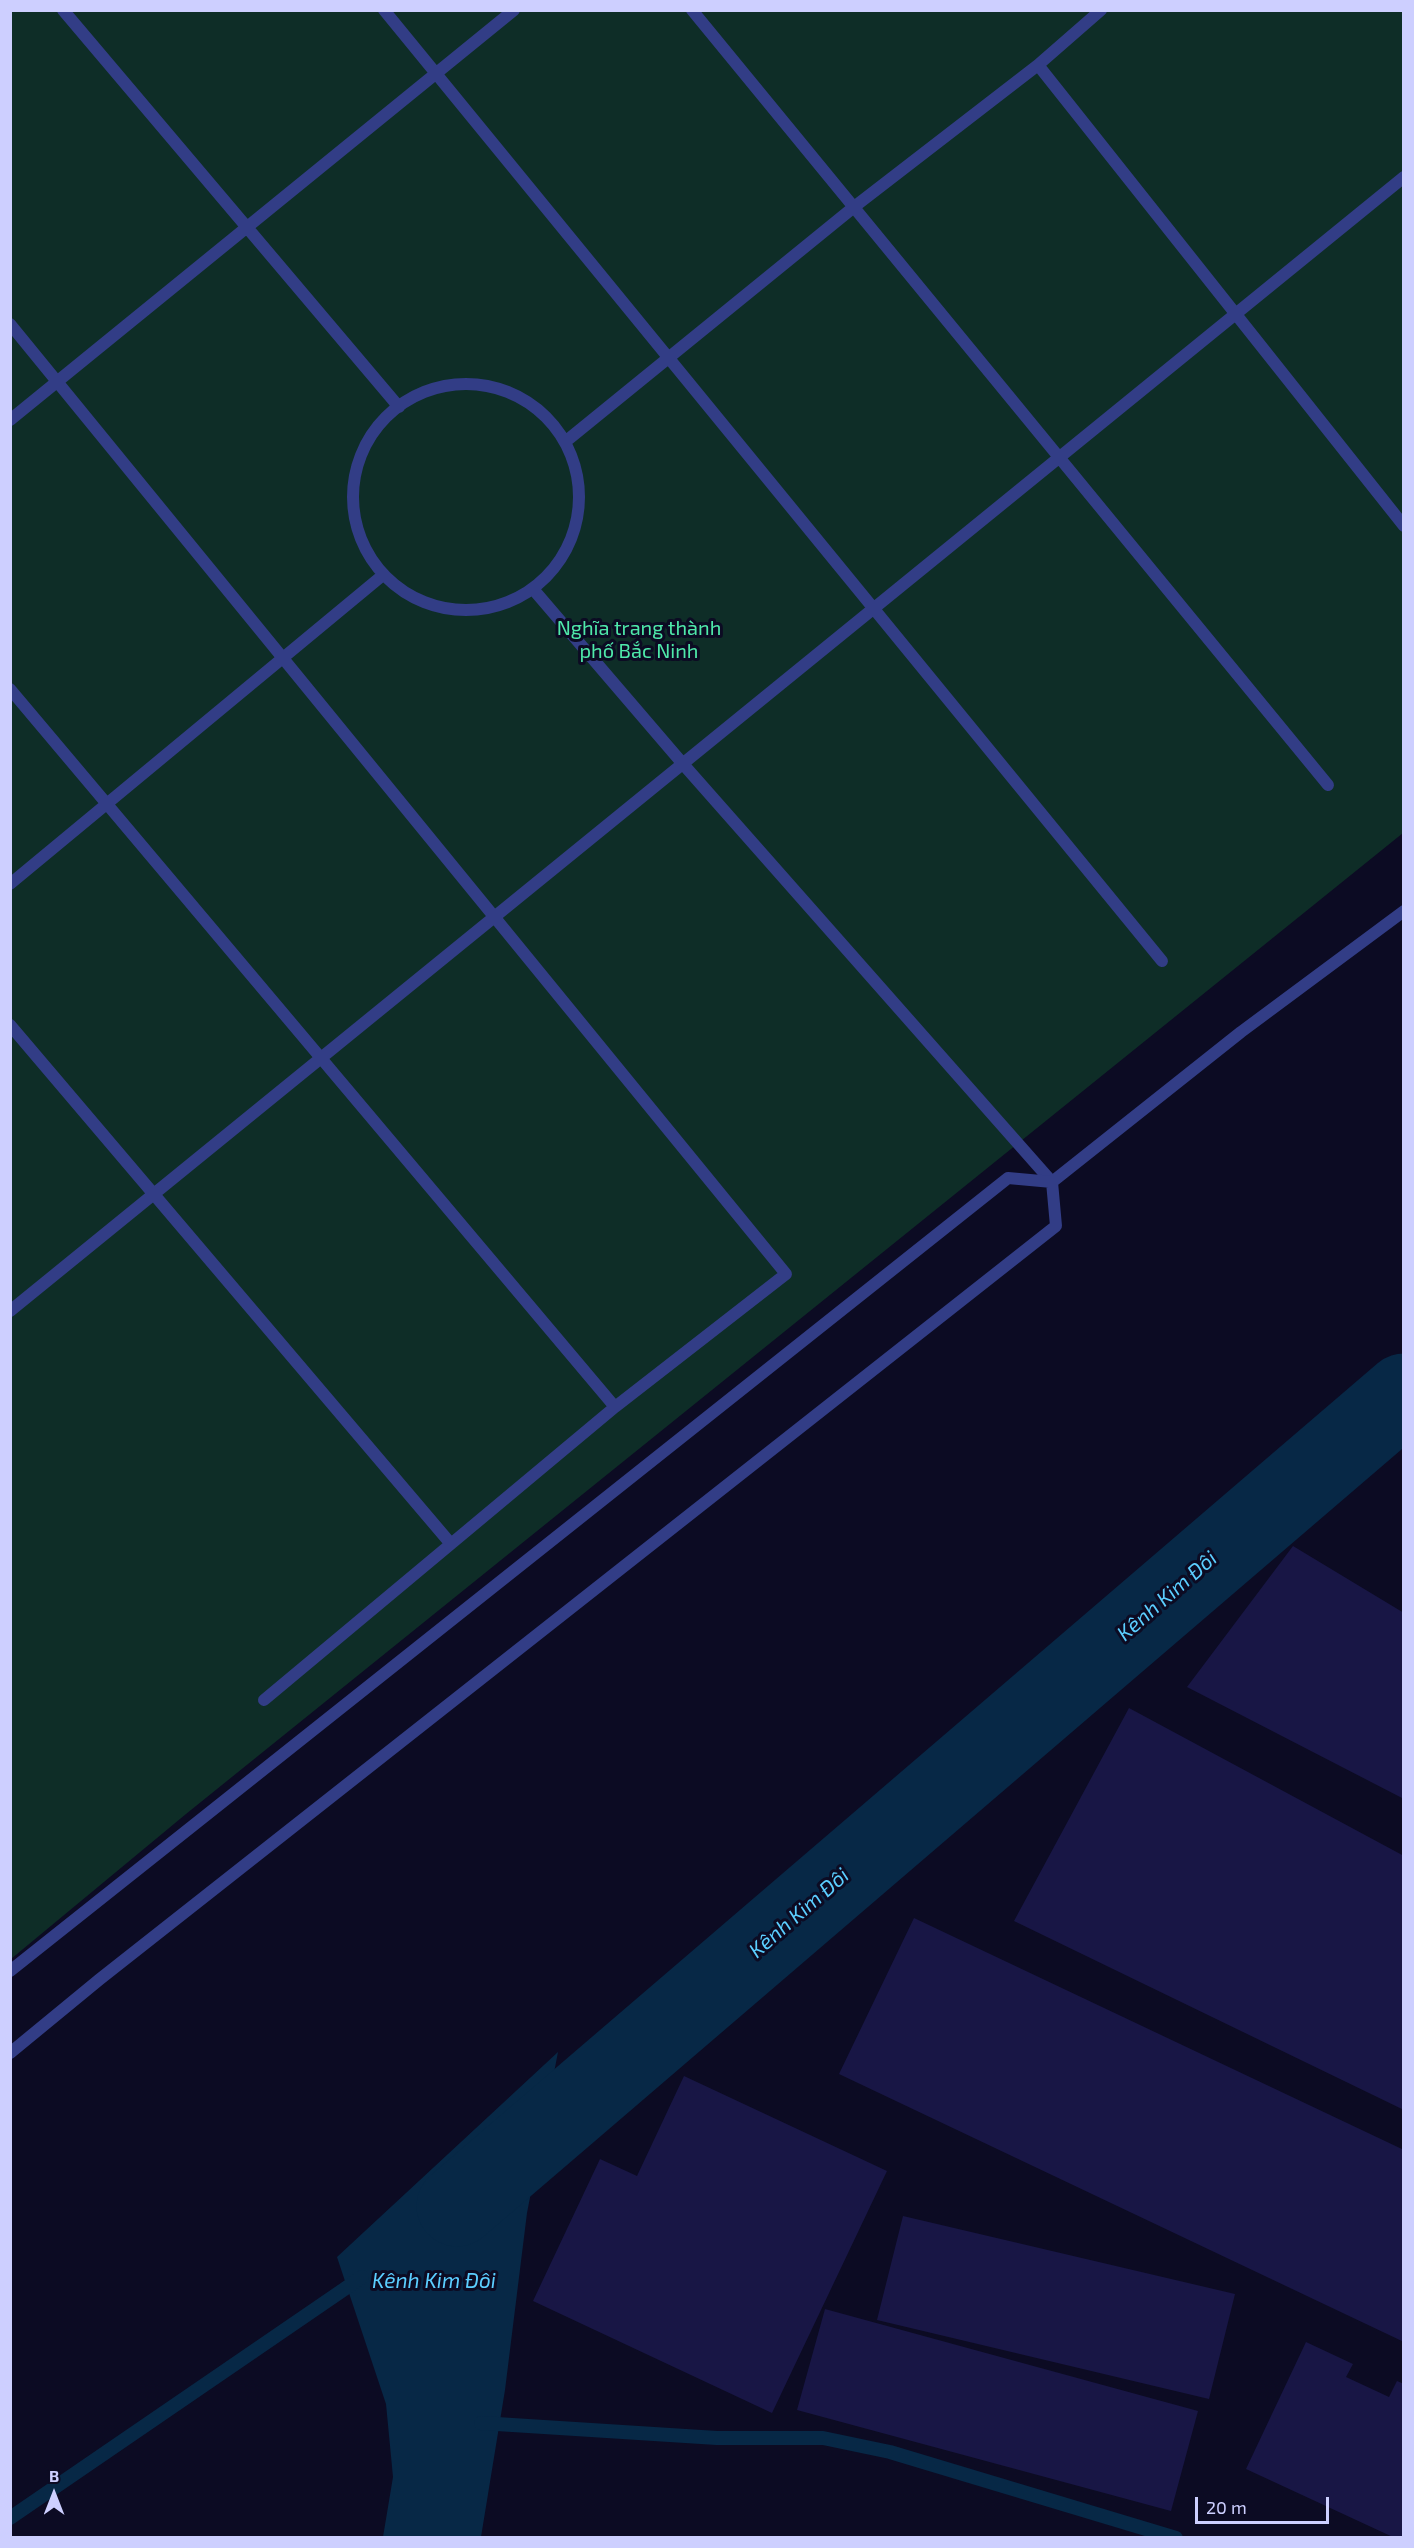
<!DOCTYPE html>
<meta charset="utf-8">
<style>
body{margin:0}
#map{position:relative;width:1414px;height:2548px;overflow:hidden;background:#0c0b23;font-family:"Exo 2",sans-serif}
canvas{display:block}
.frame{position:absolute;inset:0;border:12px solid #cdcfff;pointer-events:none}
.north{position:absolute;left:24px;top:2464px;width:60px;height:60px;-webkit-text-stroke:4px #0c0b23;paint-order:stroke;rotate:0deg;font-size:16px;font-weight:700;line-height:24px;text-align:center;color:#cdcfff}
.north::after{content:'';display:block;margin:auto;width:21px;height:27px;background:#cdcfff;clip-path:polygon(50% 0,100% 100%,50% 72%,0 100%)}
.scale{position:absolute;left:1195px;top:2497px;width:134px;height:27px;box-sizing:border-box;border:3px solid #cdcfff;border-top:0;padding-left:8px;font-size:18px;line-height:21px;white-space:nowrap;color:#cdcfff;-webkit-text-stroke:4px #0c0b23;paint-order:stroke}
</style>
<div id="map">
<canvas width="1414" height="2548"></canvas>
<div class="frame"></div>
<div class="north">B</div>
<div class="scale">20 m</div>
</div>
<script>
const ctx = document.querySelector('canvas').getContext('2d');
ctx.lineJoin = 'round';
function paint(path, color) {
  ctx.fillStyle = color;
  ctx.fill(path, 'evenodd');
}
function stroke(path, color, width, dash) {
  ctx.strokeStyle = color;
  ctx.lineWidth = width;
  ctx.lineCap = dash ? 'butt' : 'round';
  ctx.setLineDash(dash || []);
  ctx.stroke(path);
}
function drawText(font, color, halo, rows, align = 'center') {
  ctx.font = font + ' "Exo 2",sans-serif';
  ctx.lineWidth = 6;
  ctx.setLineDash([]);
  ctx.textBaseline = 'middle';
  ctx.strokeStyle = halo;
  ctx.fillStyle = color;
  for (const [text, x, y, turn = 0] of rows) {
    ctx.save();
    ctx.translate(x, y);
    ctx.rotate((+turn || 0) * Math.PI / 180);
    ctx.textAlign = isNaN(turn) ? turn : align;
    if (halo) ctx.strokeText(text, 0, 0);
    ctx.fillText(text, 0, 0);
    ctx.restore();
  }
}
const green = new Path2D(`
 M11 11H1403V833L186 1814 11 1959Z`);
const water = new Path2D(`
 M558 2052 527 2213 505 2390 481 2537H383L393 2477 386 2404 337 2257Z`);
const stream = new Path2D(`
 M481 2423 717 2438H823L890 2452 1176 2538
 M10 2518 362 2277`);
const river = new Path2D(`
 M457 2206 1404 1394`);
const building = new Path2D(`
 M1293 1546 1404 1613V1799L1187 1687Z
 M1129 1708 1404 1856V2110L1014 1921Z
 M914 1918 1404 2150V2342L839 2074Z
 M684 2076 887 2171 772 2413 533 2301 600 2159 637 2176Z
 M903 2216 1235 2294 1209 2399 877 2320Z
 M825 2309 1198 2411 1171 2511 797 2410Z
 M1306 2342 1353 2364 1346 2377 1389 2397 1397 2381 1404 2384V2538H1395L1246 2469Z`);
const lane = new Path2D(`
 M63 10 399 407
 M384 10 1162 961
 M692 10 1328 785
 M1038 65 1404 526
 M10 324 786 1274 615 1407 264 1700
 M353 497a113 113 0 1 1 226 0a113 113 0 1 1-226 0Z
 M10 420 514 10
 M565 442 854 207 1038 65 1101 10
 M533 589 683 764 1052 1182
 M10 689 615 1407
 M10 884 383 575
 M10 1025 451 1544
 M10 1311 1404 177`);
const street = new Path2D(`
 M10 1971 1008 1178 1052 1182 1241 1032 1404 911
 M10 2053 100 1979 1056 1226 1052 1182`);
const parkNames = [
 ["Nghĩa trang thành",639,628],
 ["phố Bắc Ninh",639,651]
];
const waterNames = [
 ["Kênh Kim Đôi",1167,1596,-41],
 ["Kênh Kim Đôi",799,1913,-41],
 ["Kênh Kim Đôi",434,2281]
];
paint(green, '#0e2d27');
paint(water, '#072846');
stroke(stream, '#072846', 14);
stroke(river, '#072846', 81);
paint(building, '#181645');
stroke(lane, '#323d86', 12);
stroke(street, '#323d86', 12);
drawText('20px', '#4fe9aa', '#0c0b23', parkNames);
drawText('italic 21px', '#5bceff', '#0c0b23', waterNames);
</script>
